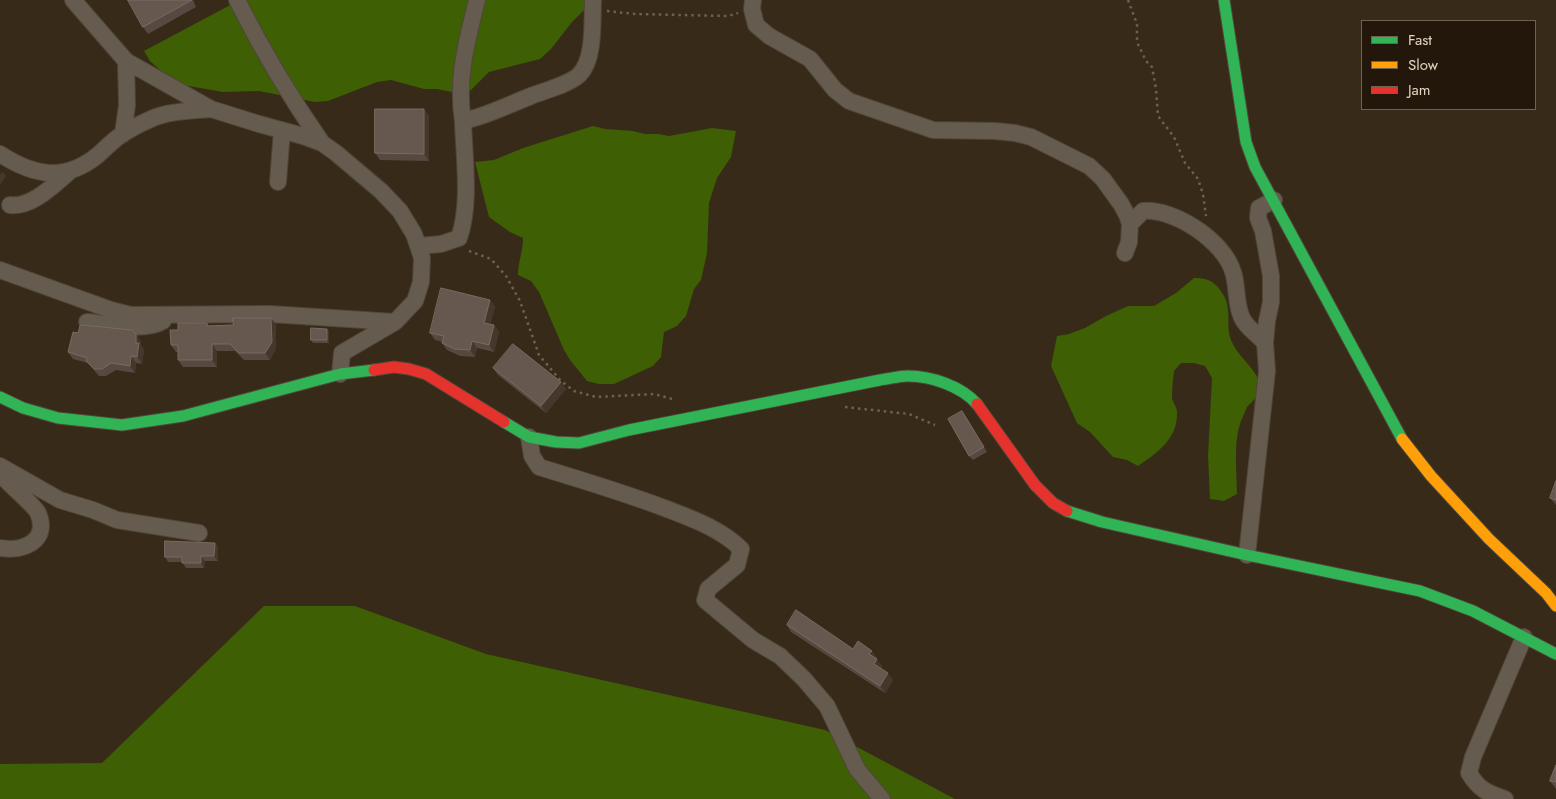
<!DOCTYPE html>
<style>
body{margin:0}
#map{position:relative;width:1556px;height:799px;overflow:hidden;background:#372a19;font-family:Jost,sans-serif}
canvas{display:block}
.legend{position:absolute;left:1361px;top:20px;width:175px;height:90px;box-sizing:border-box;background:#22170a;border:1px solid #6f6253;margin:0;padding:6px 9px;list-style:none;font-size:15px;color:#e2d3c1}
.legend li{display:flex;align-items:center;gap:10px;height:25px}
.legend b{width:25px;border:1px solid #6f6253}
</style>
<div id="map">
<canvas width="1556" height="799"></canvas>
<ul class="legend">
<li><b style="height:6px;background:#30b455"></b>Fast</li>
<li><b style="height:6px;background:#ff9f0a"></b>Slow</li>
<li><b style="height:6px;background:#e5322d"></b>Jam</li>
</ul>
</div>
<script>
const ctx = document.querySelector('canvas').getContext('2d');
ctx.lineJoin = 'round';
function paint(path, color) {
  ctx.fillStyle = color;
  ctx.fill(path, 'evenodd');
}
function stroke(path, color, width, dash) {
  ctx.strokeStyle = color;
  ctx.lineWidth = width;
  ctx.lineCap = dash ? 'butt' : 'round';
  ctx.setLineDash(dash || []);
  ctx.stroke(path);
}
const forest = new Path2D(`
 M233 0H594L572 22 551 49 540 59 489 72 469 92H452L437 89H424L391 80 377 82 328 101 315 102 259 91 223 92 166 82 160 70 150 61 144 51 234 3Z
 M593 126 605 129 633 131 645 134H659L669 136 712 128 736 131 731 157 717 178 709 203 707 253 701 280 694 289 686 316 677 326 664 332 661 357 653 366 614 384H599L587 381 570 360 564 350 539 292 531 281 518 275C518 262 523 251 523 238L510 232 489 217 475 162 494 160 523 148Z
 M1194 278C1206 278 1213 280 1220 290 1235 308 1223 326 1233 344 1239 357 1258 371 1260 385 1261 396 1253 400 1247 407 1245 411 1243 417 1241 421 1233 443 1237 470 1237 494L1224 501 1210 499 1208 456 1212 378 1205 366 1194 363H1181L1174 371C1173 379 1172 389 1172 398 1173 403 1177 407 1177 412 1178 439 1157 453 1138 466L1127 460 1113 457 1090 432 1077 423 1051 366 1057 336 1069 334 1085 328 1106 316 1128 306H1154L1176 293Z
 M264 606H355L486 654 825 730 955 799H0V764L102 763Z`);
const path = new Path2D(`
 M1128 0 1137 24V42L1146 61 1152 67 1156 89 1158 116 1174 137 1185 163 1198 179 1203 194 1206 216
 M607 11 635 14 728 16 738 13
 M469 251 491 259 506 276 520 301 539 355 561 381 574 391 596 397 654 394 676 400
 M845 407 909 414 935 425`);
const street = new Path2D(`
 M73 0 126 61 211 109 259 124 303 136 322 143 336 153 381 191 400 211 414 234 422 258 421 282 415 301 395 322 342 353 340 374
 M237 0C262 50 290 97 322 143
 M753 0 752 9 756 25 769 36 810 59 835 90 849 101 933 130 995 131 1015 133 1031 137 1089 166 1103 179 1121 204 1127 215 1130 224 1129 242 1125 253
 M463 121C456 80 467 40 477 0
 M123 134 127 105 126 61
 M0 154C34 176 65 182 98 155 106 148 114 139 124 133 132 128 142 123 151 119 168 111 192 111 211 109
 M278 182 282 130
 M10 205C31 208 54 185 69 172
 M1130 224 1143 211C1174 208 1224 241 1233 272 1238 287 1235 303 1242 318 1246 327 1258 335 1265 343
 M419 246 441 244 459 238C471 204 464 157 463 121 487 116 508 105 531 96 543 91 571 84 580 74 595 58 592 21 593 0
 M0 270 111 310 131 315 270 314 395 322
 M87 322C108 324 145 332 163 321
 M529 437 532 456 539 467C582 480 625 493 667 509 693 519 721 529 741 549L737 565 708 589 705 600 753 640 780 656 804 679 827 706 857 769 882 799
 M0 466 60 500 93 510 117 520 199 533
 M0 474C7 482 35 506 38 513 50 541 23 552 0 548
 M1247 555 1267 371 1265 343 1267 321 1271 302V276L1263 231 1258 218 1259 208 1274 200
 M1505 799C1488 793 1479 790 1469 773L1473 757 1524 637`);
const fast = new Path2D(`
 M1224 0 1246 142 1255 167 1402 439
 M0 397 23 408 58 418 122 425 183 416 340 374 374 370
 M504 422 529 437 556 442 579 443 629 430 880 380C889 379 899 376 908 376 931 376 961 386 977 404
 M1067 511 1102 522 1247 555 1420 591 1473 611 1556 654`);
const slow = new Path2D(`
 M1402 439 1431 476 1489 539 1546 593 1556 606`);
const jam = new Path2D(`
 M374 370 394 367 409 369 426 374 504 422
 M977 404 1035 485 1053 503 1067 511`);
const wall = new Path2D(`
 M128 0H193L196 7 148 34 143 27Z
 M424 109 429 116V161L380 160 375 153Z
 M490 300 495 307 490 324 494 325 499 332 494 352 477 348 475 357 460 356 447 350 442 343 443 342 435 340 430 333Z
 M207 323 209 326 276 325V349L270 360H244L235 351H217V367H183L178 360V352H176L171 345 178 330Z
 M327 329 329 331V343H313L311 340Z
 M78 333 136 334 141 342V345L144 350 142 364 136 363 135 373 116 370 106 376H99L88 363 73 359 68 352Z
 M493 368 566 389 546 413 498 375Z
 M962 411 987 452 973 460 969 456Z
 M1556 481V505L1550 498Z
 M215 543 218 547V561H205L204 568H186L182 562H168L165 557Z
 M787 625 877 658 876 659 882 666 881 668 893 680 885 693 791 632Z
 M1556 765V789L1550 781Z`);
const shadedWall = new Path2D(`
 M424 109 429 116V161L424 154Z
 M2 171 6 176 0 185V175Z
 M490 300 495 307 489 330 484 323Z
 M271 318 276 325V349L270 360 265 353Z
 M494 325 499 332 494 352 489 345Z
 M327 329 329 331V343L327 340Z
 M136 334 141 342V345L144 350 142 364 137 357Z
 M472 341 477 348 475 357 470 350Z
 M212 344 217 351V367L212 360Z
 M131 356 136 363 135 373 130 366Z
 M561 382 566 389 546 413 541 406Z
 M215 543 218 547V561L214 556Z
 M201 556 205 561 204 568 201 563Z
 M872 651 877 658 874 661 869 654Z
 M877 659 882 666 879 671 874 664Z
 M888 673 893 680 885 693 880 686Z`);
const building = new Path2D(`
 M128 0H192L143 27Z
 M375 109H424V154L375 153Z
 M441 288 490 300 484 323 494 325 489 345 472 341 470 350 455 349 442 343 444 336 430 333Z
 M233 318H271L272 342 265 353H239L230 344H212V360H178V345H171L170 330H178V323H207V326L233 325Z
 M82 325 132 330 136 334V343H139L137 357 131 356 130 366 111 363 102 369H94L86 361 87 358 68 352 73 332 78 333 80 326Z
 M311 328 327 329V340H311Z
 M513 344 561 382 541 406 493 368Z
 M962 411 984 447 969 456 948 419Z
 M1556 481V500L1550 498Z
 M165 541 215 543 214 556H201V563H182V557H165Z
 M796 610 853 649 858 641 872 651 869 654 877 659 874 664 888 673 880 686 787 625Z
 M1556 765V782L1550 781Z`);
paint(forest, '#3e5f03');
stroke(street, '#504638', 18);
stroke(fast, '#504638', 13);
stroke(slow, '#504638', 13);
stroke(jam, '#504638', 13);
stroke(path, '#6b6156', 2.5, [2.5, 4]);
stroke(street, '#665b4f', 16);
stroke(fast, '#30b455', 11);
stroke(slow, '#ff9f0a', 11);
stroke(jam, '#e5322d', 11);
paint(wall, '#564941');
paint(shadedWall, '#44372b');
paint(building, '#66584e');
stroke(building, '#796b60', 1);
</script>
